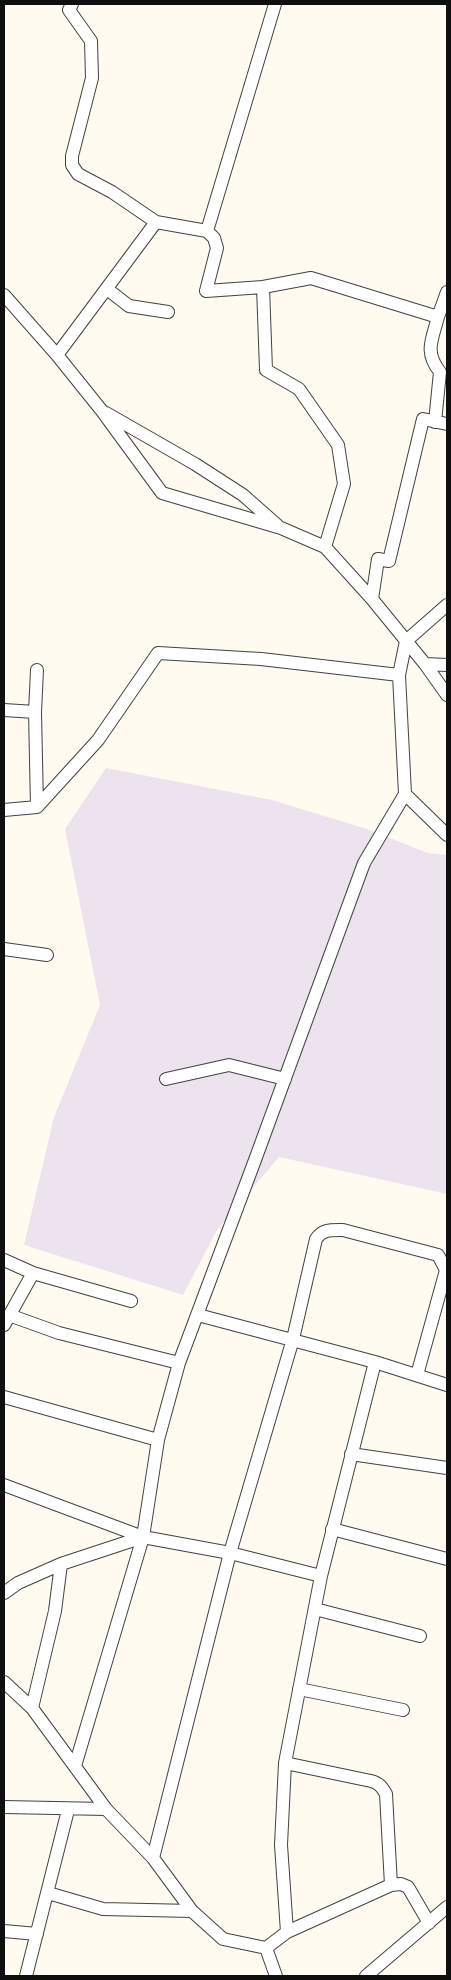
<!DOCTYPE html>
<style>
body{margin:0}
#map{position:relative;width:451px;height:1980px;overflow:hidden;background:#fffbf1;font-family:"Times New Roman",serif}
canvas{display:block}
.frame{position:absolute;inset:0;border:5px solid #0f0f0f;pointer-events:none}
</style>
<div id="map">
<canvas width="451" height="1980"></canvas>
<div class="frame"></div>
</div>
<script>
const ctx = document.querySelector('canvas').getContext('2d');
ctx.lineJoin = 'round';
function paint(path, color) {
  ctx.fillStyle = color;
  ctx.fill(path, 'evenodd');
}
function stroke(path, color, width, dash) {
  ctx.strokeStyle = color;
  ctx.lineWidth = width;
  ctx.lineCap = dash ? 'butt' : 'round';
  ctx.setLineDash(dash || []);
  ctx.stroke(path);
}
const industrial = new Path2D(`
 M106 768 272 800 367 829 428 853 447 855V1194L279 1157 217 1230 183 1295 24 1245 54 1117 100 1005 65 829Z`);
const minor = new Path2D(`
 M156 222 207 231 214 238 217 248 206 291 263 287
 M207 231 275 4
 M107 289 129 306 168 312
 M4 295 57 355 102 411 162 493 281 528 325 547 372 599 425 664 447 695
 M57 355 156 222 112 192 78 174 72 165V156L92 78 91 41 69 10 72 4
 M106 413 195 464 243 495 277 525
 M435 422 440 372C424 352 432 340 438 317
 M325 547 344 484 338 445 299 389 266 370 263 287 311 278 438 317 447 292
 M372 599 378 559 389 561 423 419 447 424
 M425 664 447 665
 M37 670 35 712 37 807
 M4 710 35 712
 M405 794 447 835
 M4 810 37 807 98 740 158 653 261 659 399 675
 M4 949 47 955
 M166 1079 229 1065 285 1079
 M4 1260 33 1273 131 1301
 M9 1315 59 1333 179 1363
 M198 1315 375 1362 447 1385
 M4 1325 33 1273
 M4 1397 158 1440
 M351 1454 447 1468
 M4 1485 143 1537 230 1553 321 1576
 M332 1529 447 1559
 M4 1593 18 1583 61 1564 143 1537
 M315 1609 420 1636
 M4 1682 32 1708 106 1809 153 1858 192 1911 223 1939 266 1948 287 1932 391 1885 401 1884 408 1887 429 1923
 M299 1689 403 1710
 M32 1708 55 1611 61 1564
 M285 1763 371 1781C379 1783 382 1787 386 1794L391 1885
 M75 1766 143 1537 158 1440 179 1363 255 1160 364 863 405 794 399 675 406 641 447 605
 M4 1807 106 1809
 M153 1858 230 1553 293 1339 316 1239C323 1229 331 1230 343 1230L438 1255 446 1270 417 1375
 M48 1893 103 1909 192 1911
 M4 1931 37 1934
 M287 1932 281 1845 285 1763 321 1576 375 1362
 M266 1948 276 1976
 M26 1976 68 1810
 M366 1976 447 1907`);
paint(industrial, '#ece3ee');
stroke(minor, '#424242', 14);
stroke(minor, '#fff', 12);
</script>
